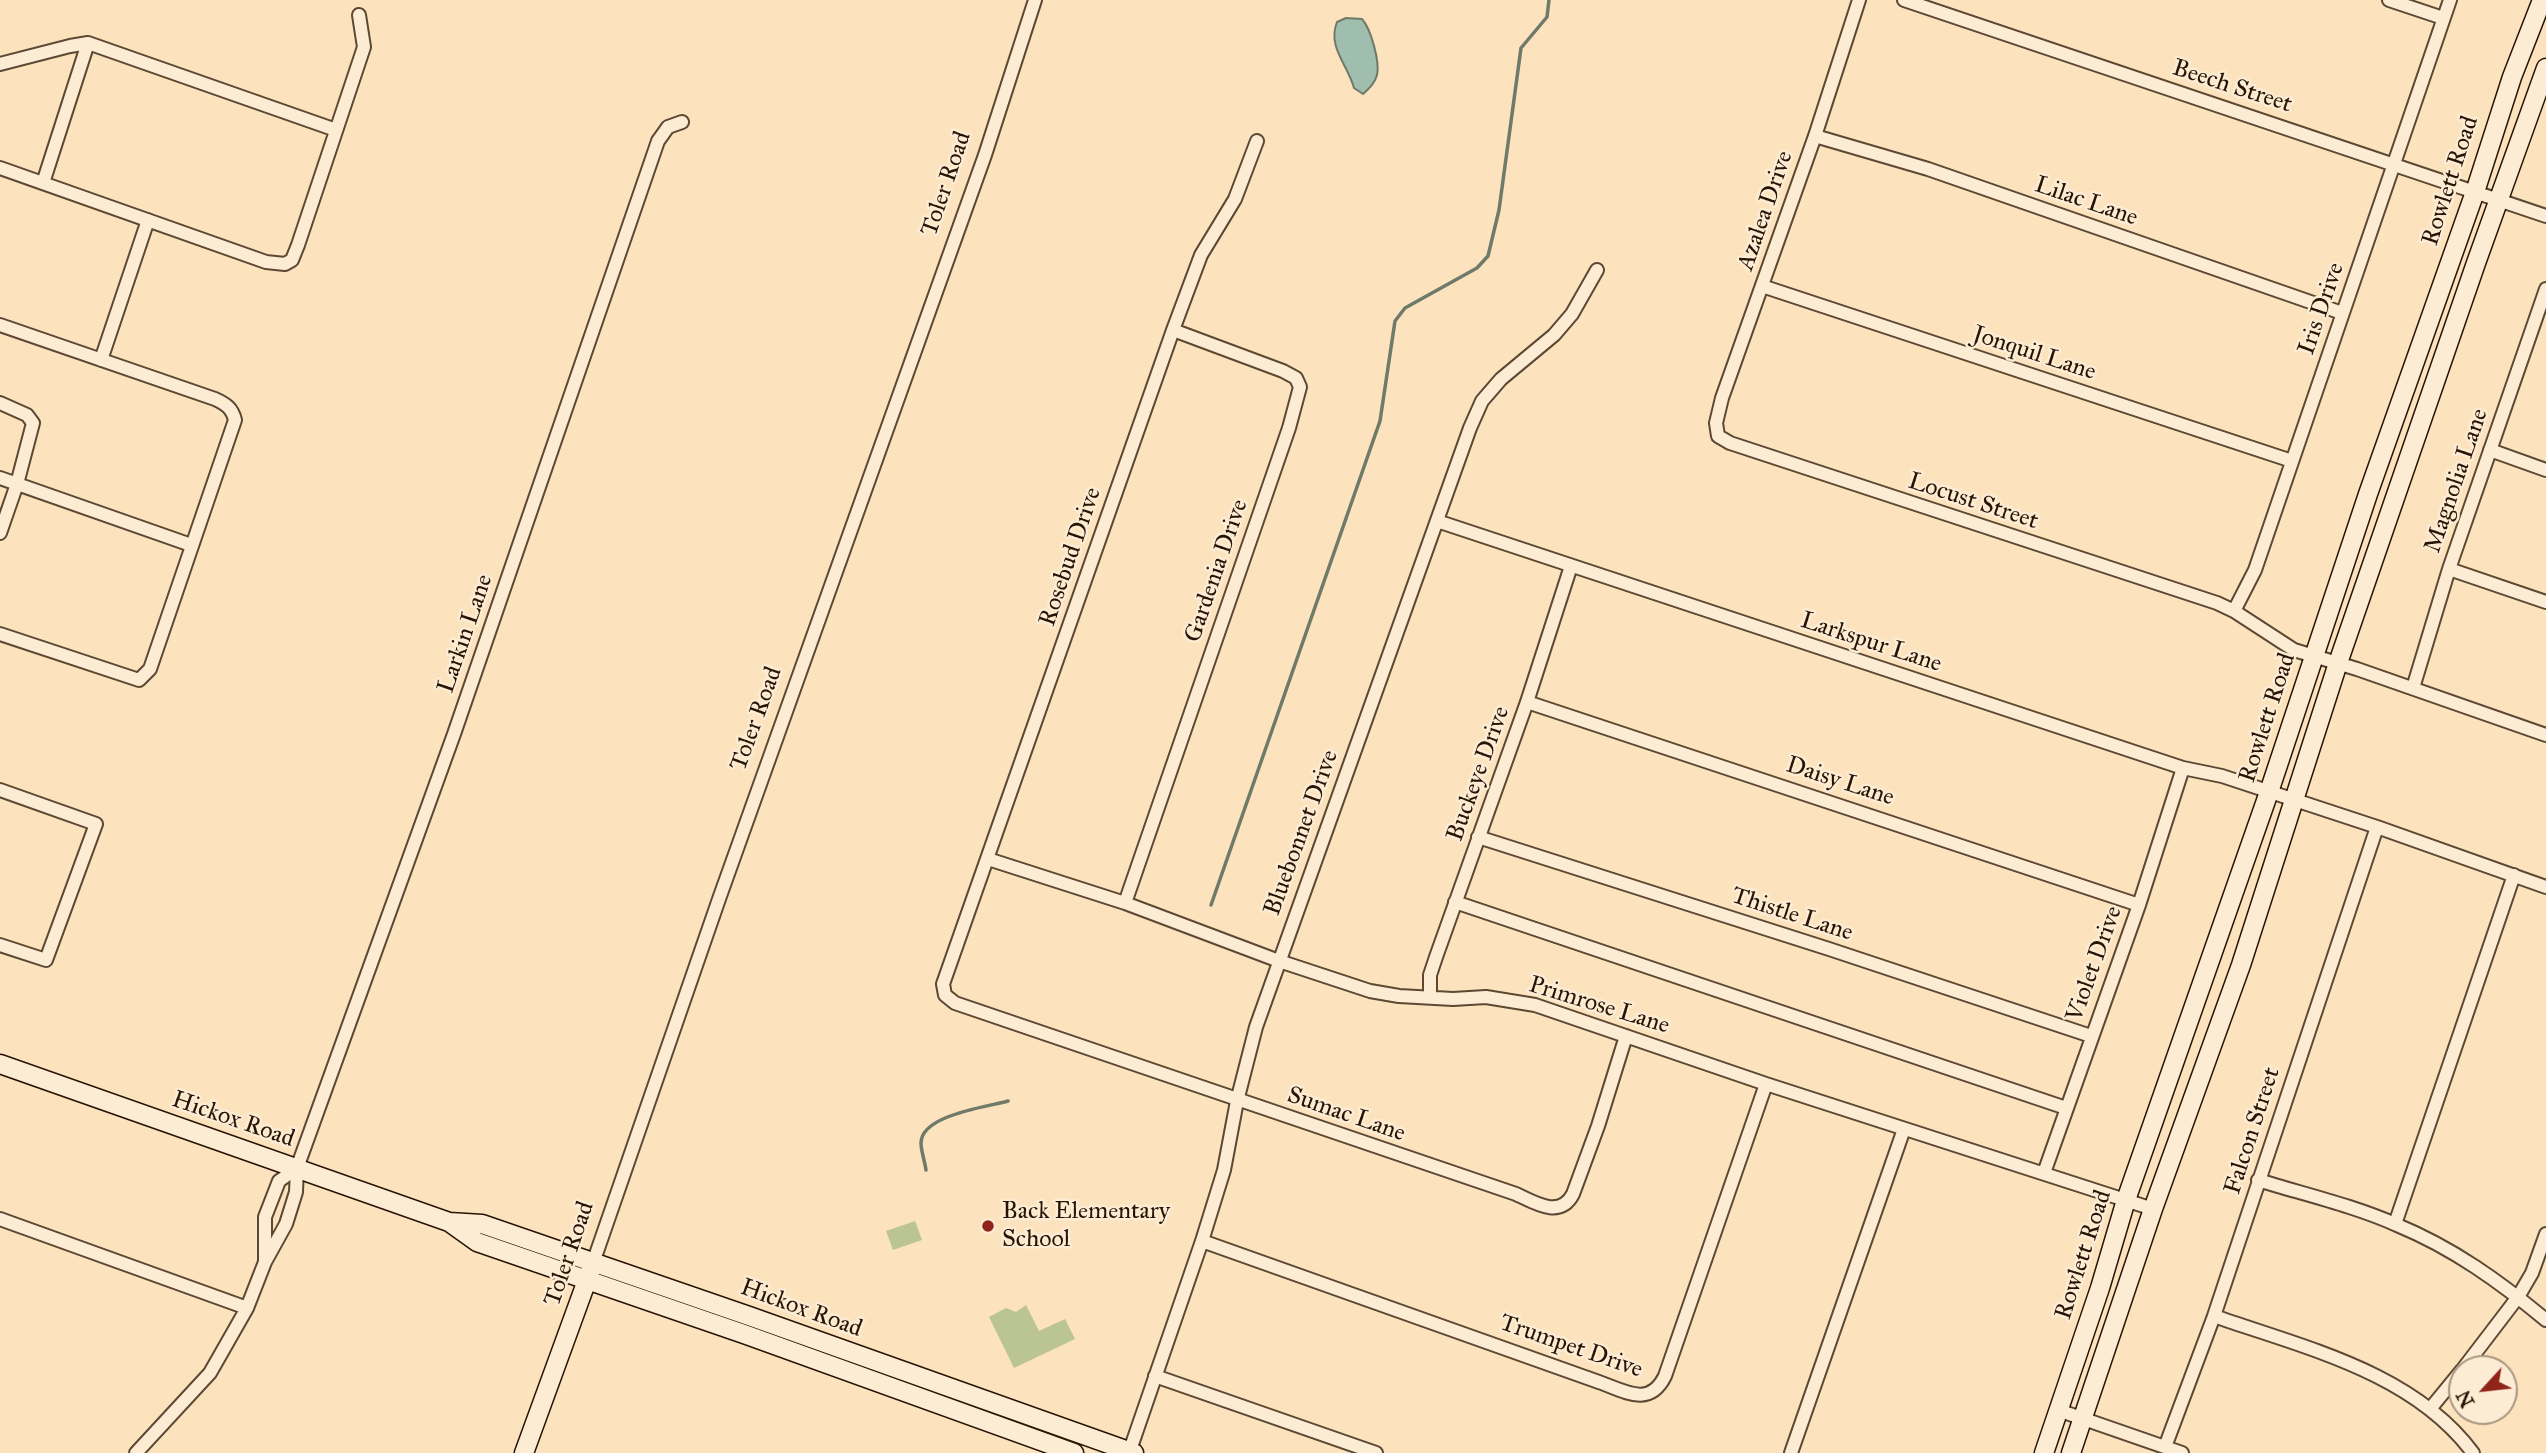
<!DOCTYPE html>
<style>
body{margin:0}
#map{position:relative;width:2546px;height:1453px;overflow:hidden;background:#fce2bd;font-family:"IM FELL Great Primer",serif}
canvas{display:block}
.north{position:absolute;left:2448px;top:1355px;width:70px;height:70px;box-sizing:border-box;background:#fdecd4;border:2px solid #a79681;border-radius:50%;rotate:243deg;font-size:19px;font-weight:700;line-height:28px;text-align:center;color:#271405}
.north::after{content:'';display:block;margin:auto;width:24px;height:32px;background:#8f2418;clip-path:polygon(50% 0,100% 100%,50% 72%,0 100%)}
</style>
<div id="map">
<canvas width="2546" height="1453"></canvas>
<div class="north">N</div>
</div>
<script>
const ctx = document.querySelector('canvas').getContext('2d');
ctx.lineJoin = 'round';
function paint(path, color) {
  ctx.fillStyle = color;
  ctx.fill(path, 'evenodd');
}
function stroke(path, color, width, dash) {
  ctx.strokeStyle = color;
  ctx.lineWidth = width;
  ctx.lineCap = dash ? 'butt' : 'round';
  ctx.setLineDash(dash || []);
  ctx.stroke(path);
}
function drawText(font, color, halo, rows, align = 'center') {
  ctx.font = font + ' "IM FELL Great Primer",serif';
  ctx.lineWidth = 5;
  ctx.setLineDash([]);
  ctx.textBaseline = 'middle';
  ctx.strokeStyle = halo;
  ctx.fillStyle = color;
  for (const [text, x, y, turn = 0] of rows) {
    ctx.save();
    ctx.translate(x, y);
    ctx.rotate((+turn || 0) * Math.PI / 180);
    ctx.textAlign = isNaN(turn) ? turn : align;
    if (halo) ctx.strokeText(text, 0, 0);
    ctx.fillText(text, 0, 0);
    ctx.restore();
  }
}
const green = new Path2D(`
 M915 1221 922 1240 893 1250 886 1231Z
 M1026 1305 1039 1331 1065 1319 1075 1339 1014 1368 989 1317 1006 1308 1016 1312Z`);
const water = new Path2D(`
 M1346 18 1362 19C1371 29 1380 62 1377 75 1375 83 1369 89 1363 94L1354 88C1348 65 1327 47 1337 22Z`);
const stream = new Path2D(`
 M1211 905 1380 421 1395 321 1405 308 1477 268 1488 256 1499 210 1521 48 1547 17 1549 0
 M926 1170C925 1162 921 1151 921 1143 921 1115 987 1107 1008 1101`);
const street = new Path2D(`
 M1859 0 1815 136 1722 398 1716 423 1718 436 1730 443 2217 603 2234 611 2294 650 2357 669 2546 735
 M1904 0 2546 216
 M2389 0 2443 18
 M0 64 70 46 88 43 336 130
 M1815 136 1928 169 2342 313
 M1257 141 1235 199 1201 255 1173 330 943 984 945 995 955 1003 1516 1194C1535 1203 1560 1219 1573 1194L1598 1126 1626 1036
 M0 168 266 262 285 264 292 260 298 245 364 47 359 15
 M43 183 88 43
 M1762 286 2292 461
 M0 325 215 399C226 404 232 408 235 420L150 669 139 680 0 634
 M101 360 148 220
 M0 403 27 415 33 423 17 484 0 533
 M2490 450 2546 470
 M0 478 191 545
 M1437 521 2183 768 2222 776 2377 827 2546 887
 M2449 569 2546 602
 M2234 611 2255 570 2450 0
 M2413 688 2449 569 2546 289
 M1527 702 2139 905
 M0 790 96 824 46 960 0 945
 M1478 837 1829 949 2091 1036
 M988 859 1125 903 1279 961 1370 991 1399 996 1453 999 1486 997 1535 1005 1766 1084 2153 1209
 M1455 902 2066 1108
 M1125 903 1289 428 1300 387 1296 378 1283 371 1173 330
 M1430 997V975L1436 957 1527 702 1571 566
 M2044 1173 2139 905 2183 768
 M2258 1180C2303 1194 2355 1206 2397 1225 2453 1248 2500 1282 2546 1320
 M0 1219 247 1308
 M2395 1224 2514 875
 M1202 1241 1596 1381C1623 1390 1649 1409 1665 1376L1766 1084
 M265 1261V1217L279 1181 297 1168
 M593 1263 719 899 985 155 1035 0
 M2214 1316C2305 1348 2413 1372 2473 1453
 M2463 1369 2518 1297 2532 1273 2546 1234
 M1155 1376 1376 1453
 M2430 1409 2462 1370
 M2058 1410 2182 1453
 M2165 1447 2214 1316 2377 827
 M136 1453 210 1373 247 1308 265 1262 286 1224 296 1192 297 1168 454 734 658 141 668 127 682 122
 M1129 1453 1202 1241 1224 1170 1237 1101 1256 1027 1470 428 1482 401 1501 379 1554 335 1572 314 1597 270
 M1791 1453 1904 1129`);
const secondary = new Path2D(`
 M0 1064 449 1222 482 1224 749 1316 1134 1453
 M449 1222 477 1242 744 1334 1074 1453
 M524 1453 590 1272
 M2044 1453 2100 1288 2126 1200 2269 792 2368 494 2475 192 2512 77 2542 0
 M2071 1453 2153 1209 2241 965 2338 663 2476 263 2546 68`);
const markers = [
 [988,1226,7,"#8f2418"]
];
const streetNames = [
 ["Beech Street",2232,87,18],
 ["Rowlett Road",2451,181,-72],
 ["Toler Road",947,184,-71],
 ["Lilac Lane",2086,202,19],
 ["Azalea Drive",1766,211,-71],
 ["Iris Drive",2322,309,-71],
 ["Jonquil Lane",2034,354,18],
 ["Magnolia Lane",2457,481,-71],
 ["Locust Street",1973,502,18],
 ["Rosebud Drive",1071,557,-71],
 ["Gardenia Drive",1217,571,-71],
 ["Larkin Lane",466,634,-71],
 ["Larkspur Lane",1871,643,18],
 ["Rowlett Road",2268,718,-72],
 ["Toler Road",757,719,-70],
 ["Buckeye Drive",1479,774,-70],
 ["Daisy Lane",1840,782,18],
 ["Bluebonnet Drive",1302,833,-70],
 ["Thistle Lane",1792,915,18],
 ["Violet Drive",2095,964,-70],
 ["Primrose Lane",1599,1006,17],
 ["Sumac Lane",1346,1115,19],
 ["Hickox Road",233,1120,19],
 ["Falcon Street",2253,1131,-72],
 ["Toler Road",570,1254,-71],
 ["Rowlett Road",2084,1255,-72],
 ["Hickox Road",801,1309,20],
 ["Trumpet Drive",1571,1347,19]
];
const poiNames = [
 ["Back Elementary",1002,1212],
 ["School",1002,1240]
];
paint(green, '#bac494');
paint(water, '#a0bead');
stroke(water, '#707a6a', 2);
stroke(stream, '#707a6a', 3.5);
stroke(street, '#5c4833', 16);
stroke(secondary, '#271405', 21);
stroke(street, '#fdecd4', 12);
stroke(secondary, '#fdecd4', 18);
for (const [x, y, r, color] of markers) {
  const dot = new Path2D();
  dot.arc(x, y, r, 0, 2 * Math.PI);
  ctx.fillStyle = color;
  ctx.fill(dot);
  stroke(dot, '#fdecd4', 2.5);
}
drawText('24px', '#271405', '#fdecd4', streetNames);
drawText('24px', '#271405', '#fdecd4', poiNames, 'left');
</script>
